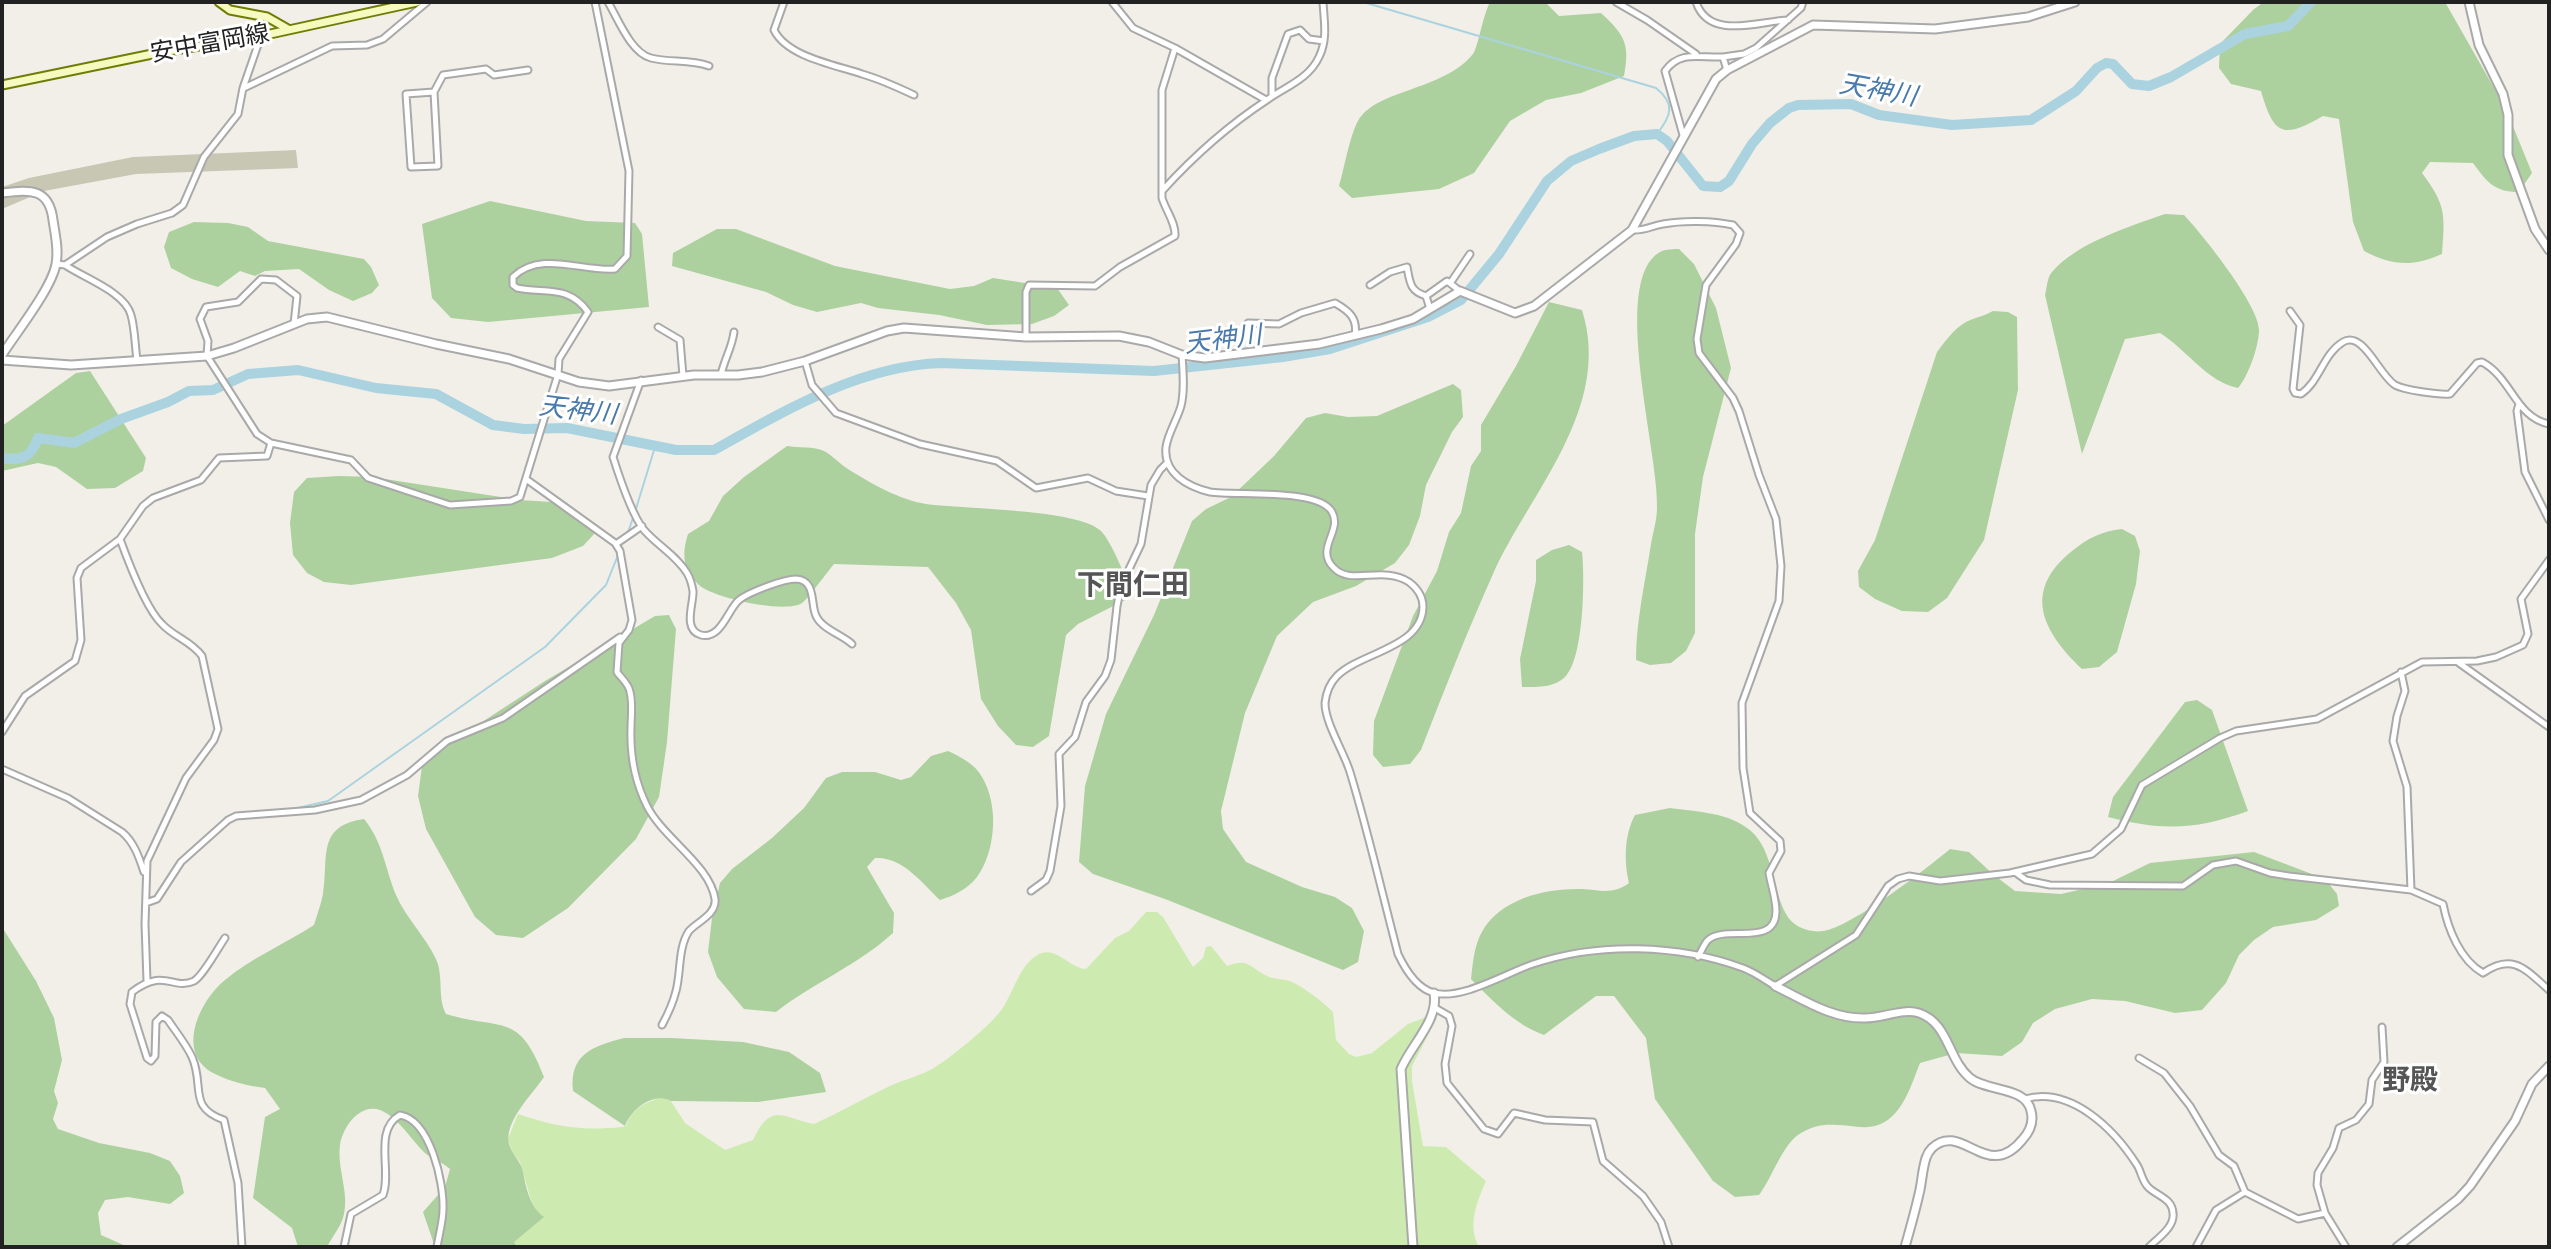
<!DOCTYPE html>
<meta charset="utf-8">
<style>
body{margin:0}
#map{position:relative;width:2551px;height:1249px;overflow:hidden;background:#f2efe9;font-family:Rubik,sans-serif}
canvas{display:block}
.frame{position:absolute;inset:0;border:4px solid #222;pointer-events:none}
</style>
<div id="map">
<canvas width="2551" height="1249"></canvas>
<div class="frame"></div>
</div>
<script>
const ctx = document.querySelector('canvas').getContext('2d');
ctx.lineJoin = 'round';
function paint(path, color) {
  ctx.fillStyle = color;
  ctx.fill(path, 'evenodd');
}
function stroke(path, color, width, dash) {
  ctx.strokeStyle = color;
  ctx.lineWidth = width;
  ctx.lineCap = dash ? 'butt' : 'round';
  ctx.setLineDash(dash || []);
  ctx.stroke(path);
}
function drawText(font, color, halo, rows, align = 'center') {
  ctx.font = font + ' Rubik,"Noto Sans JP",sans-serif';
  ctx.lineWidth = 6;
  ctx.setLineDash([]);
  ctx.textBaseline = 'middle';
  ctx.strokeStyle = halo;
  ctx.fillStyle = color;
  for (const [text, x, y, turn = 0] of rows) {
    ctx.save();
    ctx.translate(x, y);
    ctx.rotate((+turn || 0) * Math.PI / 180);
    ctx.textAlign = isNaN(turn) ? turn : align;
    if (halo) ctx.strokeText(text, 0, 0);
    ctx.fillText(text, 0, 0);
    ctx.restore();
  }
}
const construction = new Path2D(`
 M296 150 298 168 136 174 44 191 2 209V187L29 178 133 157Z`);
const grass = new Path2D(`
 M1146 912H1157L1163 917 1193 967 1203 958 1206 947 1211 946 1227 966C1249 957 1250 968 1267 976 1274 980 1284 978 1292 982 1306 989 1322 1001 1333 1012L1336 1040 1349 1054 1356 1057 1372 1053 1408 1024 1429 1016 1437 1018 1412 1066V1081L1423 1146 1446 1147 1486 1181C1477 1201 1467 1226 1479 1247H517L513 1242 538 1213 531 1200 520 1162 512 1152 508 1139 518 1114C558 1127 580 1131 622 1127L626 1126C631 1109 648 1100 665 1097L671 1101 685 1123 725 1150 753 1140C772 1100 784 1119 814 1124 841 1112 866 1097 892 1085 905 1079 920 1076 932 1069 948 1060 988 1027 999 1013 1012 998 1018 967 1036 956 1055 943 1069 969 1086 969L1115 938 1129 931Z`);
const forest = new Path2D(`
 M1490 2H1545L1559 16 1601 13C1625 35 1630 44 1624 76L1581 93 1546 100 1510 121 1474 173 1439 189 1352 198 1339 186C1344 169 1350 135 1358 121 1376 89 1443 91 1473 54 1478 47 1483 15 1490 2Z
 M2264 2H2445L2506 109 2532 173 2519 192C2494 192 2487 182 2473 163L2430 162 2422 173C2446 205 2445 214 2442 254 2413 267 2392 266 2364 251L2353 222 2339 119 2323 116C2283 139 2274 136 2261 91L2231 84 2219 68 2220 44 2254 9Z
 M490 201 586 221 635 223 642 234 649 307 488 322 451 318 432 298 422 224Z
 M2165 214 2184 215C2202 234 2259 305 2259 330 2259 346 2248 377 2238 388 2207 382 2186 349 2160 333L2125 339 2082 454 2045 295C2047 288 2047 277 2052 272 2076 243 2131 226 2165 214Z
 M194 222 228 223 248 227 268 241 364 259 371 267 379 285 372 293 353 301 329 290 299 269 265 271 255 276 240 271 218 287 192 279 171 268 164 247 169 232Z
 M717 229H736L835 266 950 289 974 286 993 278 1057 288 1069 305 1054 316 1032 324 987 325 939 315 878 308 861 303 817 312 793 305 766 292 672 266 673 253Z
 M1679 249 1694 264 1716 308 1731 368 1703 477 1695 534V633L1686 651 1671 663 1650 665 1636 660C1636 621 1645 583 1651 544 1653 532 1657 520 1657 508 1660 457 1609 280 1660 252 1665 249 1674 249 1679 249Z
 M1549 302 1582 310C1613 408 1530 492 1493 574 1467 632 1444 691 1421 750L1410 764 1383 767 1373 755 1374 721 1413 616 1437 571 1449 532 1461 513 1471 466 1481 451V425L1516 366Z
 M1993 311 2008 312 2017 317 2018 390 1984 540 1947 598 1928 612 1902 611 1875 599 1859 587 1858 571 1875 540 1937 352C1947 339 1957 324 1973 319 1981 316 1986 315 1993 311Z
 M90 371 146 458 143 471 115 488 87 489 56 467 38 463 2 471V426L76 373Z
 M1453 384 1461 390 1463 417 1452 432 1426 485 1420 516 1409 545 1395 563 1356 586 1313 602 1277 636 1245 713 1221 811 1223 829 1246 862 1302 887 1335 897 1352 908 1364 931 1358 962 1343 970 1165 899 1093 874 1079 862 1085 786 1106 714 1154 615 1192 521 1206 509 1231 497 1274 456 1306 418 1325 413 1348 417 1377 416Z
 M787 446C798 448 814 446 824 451 832 455 840 464 848 469 870 483 900 500 926 504 963 509 1079 509 1101 531 1111 541 1129 582 1131 597L1078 624 1066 635 1049 736 1033 747 1016 745 998 726 981 699 971 630 956 603 928 567 834 564C828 571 807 600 802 603 786 614 713 598 699 585 682 569 682 553 688 534L709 521 723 496 744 477Z
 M339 476 372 477 520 500 567 503 584 519 595 533 583 546 552 558 351 585 324 582 307 573 293 555 290 523 294 492 307 478Z
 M2122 529 2135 536 2140 551 2136 584 2117 652 2099 667 2082 669C2042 631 2022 591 2072 551 2088 538 2102 531 2122 529Z
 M1569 545 1582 552C1585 579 1584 661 1564 678 1552 688 1537 687 1522 687L1520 659 1536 581V560L1552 550Z
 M669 615 676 629 667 742 659 797 636 839 568 908 523 938 496 935 475 917 426 829 418 796 422 766 442 748 545 681 655 616Z
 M2197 700 2212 710 2248 811C2196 830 2162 831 2108 817L2113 797 2185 702Z
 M948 751C961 757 975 764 982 777 999 805 996 851 977 877 968 889 953 896 940 900 922 883 902 856 875 858L867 867 894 913 893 933C858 965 813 983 776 1012L744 1009 717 977 708 952 712 918 720 883 732 869 772 838 804 808 826 778 842 772H875L901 780 911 777 931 756Z
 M1670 808C1698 812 1729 812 1751 831 1774 852 1772 889 1786 914 1793 927 1809 933 1823 931 1852 927 1926 869 1950 849L1969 852 1994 875 2015 891 2061 894 2109 883 2150 863 2254 852 2325 879 2337 894 2339 906 2316 920 2273 927 2254 940 2239 955 2226 983 2202 1010 2175 1013 2125 1001 2092 999 2055 1009 2033 1023 2022 1042 2002 1056 1956 1053 1920 1063C1910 1088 1900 1125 1868 1127 1858 1128 1847 1125 1837 1125 1823 1124 1813 1126 1801 1133 1782 1144 1773 1177 1759 1195L1735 1197 1713 1181 1655 1099 1646 1038 1614 996H1596L1544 1035C1514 1024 1493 1001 1471 979 1473 962 1474 945 1483 930 1502 898 1547 888 1582 889 1600 890 1613 895 1629 883 1624 862 1624 835 1635 815Z
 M364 819C383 842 385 868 396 895 406 918 425 936 436 959 444 977 437 997 446 1014 503 1031 519 1011 544 1077 532 1095 504 1121 509 1144 512 1155 521 1161 523 1172 526 1188 530 1207 544 1217L514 1242 517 1247H435L423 1212 445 1187 450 1169C441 1161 431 1159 425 1153 407 1136 385 1094 358 1114 349 1120 341 1135 340 1145 337 1169 349 1191 344 1214 342 1225 332 1237 327 1247H298L292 1228 253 1198 265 1117 280 1109 265 1088C248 1086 228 1081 213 1073 175 1052 200 1000 225 980 250 959 286 943 314 925 317 915 321 904 323 894 329 857 316 826 364 819Z
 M2 927 36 981 54 1018 62 1060 54 1091 58 1103 53 1119 58 1129 99 1143 150 1153 170 1161 180 1176 184 1193 170 1204 128 1197 105 1200 98 1213 101 1235 128 1247H2Z
 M624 1038H672L743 1042 789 1052 820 1073 826 1092 758 1102 671 1101C654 1091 631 1109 625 1126L573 1091C569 1054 593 1046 624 1038Z`);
const stream = new Path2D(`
 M1327 2H1330
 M1363 2 1656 88C1676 104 1671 116 1657 134
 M635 512 655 447
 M627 535 633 518
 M289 810 328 801 545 647 606 585 618 555`);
const river = new Path2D(`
 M2 458C23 461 31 457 38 438L74 443 121 419 168 402 189 391 213 390 248 374 298 370 376 388 436 394 493 425 524 429 567 428 676 450H714C784 411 859 366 941 363L1154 371 1283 357 1330 349 1428 317 1461 300 1499 254 1547 181 1571 161 1599 149 1634 136 1657 134 1667 141 1703 186 1720 187 1729 181 1752 144 1770 123 1789 108 1798 105 1851 104 1879 115 1952 125 2031 120 2076 91 2097 68 2106 63 2113 64 2132 84 2149 86 2171 77 2245 34 2288 26 2311 2`);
const minor = new Path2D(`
 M608 2C618 19 631 53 651 58 670 63 689 59 709 66
 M784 2 774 30C787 57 836 65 862 74 880 79 897 87 914 95
 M1112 2 1133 28 1175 48 1266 100
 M1616 2 1647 20 1696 54
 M1696 2C1709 41 1759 21 1788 20
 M1723 57 1744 54 1756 48 1801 8 1803 2
 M244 88 332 46 367 45 383 39 427 2
 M434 92 406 94 411 167 438 166 434 92 443 75 486 69 494 75 528 70
 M1272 96V78L1288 34 1300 30 1309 39 1324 41
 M1683 135 1665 71C1680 50 1700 58 1723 57L1727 70
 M1163 190C1193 157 1229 125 1267 100 1285 87 1309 79 1319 57 1328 39 1324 21 1323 2
 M1632 230C1644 231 1651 226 1663 224 1684 220 1713 221 1733 225L1740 233 1736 244 1706 285 1697 339 1699 353 1733 398 1739 411 1759 475 1776 519 1781 566 1779 601 1742 703 1743 768 1750 813 1780 841 1781 851 1769 873C1771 885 1776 899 1776 911 1776 948 1725 924 1708 940 1704 944 1701 952 1698 957
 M57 264 65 265C84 278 125 292 131 315 135 329 135 346 137 360
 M65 265 107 237 137 224 172 213 183 205 204 157 238 114 243 88 261 36
 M1451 282 1470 254
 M1370 285 1390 272 1407 267C1410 283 1410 291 1426 296L1430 309
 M1426 296 1447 281 1460 291
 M2290 311 2300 325 2293 389 2295 393 2301 394C2320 381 2323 354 2343 342 2363 330 2379 375 2395 385 2404 390 2439 395 2450 394L2477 363 2482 362C2512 378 2515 417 2549 424
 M1248 323 1279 324 1301 313 1335 303C1349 311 1358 318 1355 336
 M294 324 297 296 276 280 261 279 238 302 206 307 200 319 208 341 207 356 257 434 271 443 351 460 368 478 450 505 511 501 520 497 558 374 559 359 588 312C568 284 544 294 517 288L513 285V277C541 250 582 272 615 269L627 256 629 171 595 2
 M658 327 680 340 683 376
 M1026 337V292L1029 285 1095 286 1120 267 1175 236C1176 223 1166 211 1162 198V90L1175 48
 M1182 355C1183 371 1185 390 1181 406 1177 420 1168 433 1166 447 1163 474 1189 487 1210 492 1237 496 1319 488 1332 512 1343 531 1314 549 1334 568 1351 586 1383 565 1409 582 1417 588 1423 597 1423 607 1422 648 1361 652 1337 676 1330 683 1326 694 1325 703 1325 723 1344 752 1350 772 1368 831 1382 893 1398 954 1405 969 1416 988 1434 993 1463 1000 1506 973 1533 964 1598 942 1678 944 1743 968 1754 972 1765 980 1775 986L1856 935 1888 886 1898 879 1909 876 1940 881 2010 873 2092 854 2121 829 2142 785 2220 738 2236 731 2317 719 2422 662 2477 661 2496 657 2523 645 2528 634 2521 599 2549 560
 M805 361 812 385 836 413 920 444 997 461 1036 488 1088 478 1116 491 1148 496
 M721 375C724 360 732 348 734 332
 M641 380 613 457C619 476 632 515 644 530 658 546 676 555 687 573 690 578 692 585 693 591 694 603 682 630 701 635 721 640 728 609 739 600 749 592 784 579 796 579 815 580 811 601 815 613 819 628 841 634 852 644
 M2519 404 2517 411 2525 472 2549 520
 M526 479 615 543 620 551 632 620 629 630 619 643 617 672C621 678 629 684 630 692 633 703 631 717 631 728 630 755 635 782 647 806 663 838 710 865 715 899 717 914 697 922 689 931 678 947 681 973 676 991 673 1003 668 1014 662 1025
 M120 539C128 561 146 609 162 624 174 637 191 641 202 656L218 729 214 740 186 778 147 861 145 924 147 981
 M616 544 642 526
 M2459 663 2549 727
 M2401 672 2405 691 2397 716 2393 741 2407 787 2411 890
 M2 732 25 696 75 661 81 640 77 578 81 568 120 539 143 506 153 498 201 480 219 458 267 456 271 443
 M2 769 68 798 122 832C134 842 139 857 144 872
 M2015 872 2026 880 2050 885 2183 886 2213 865 2236 861 2270 873 2289 876 2411 890 2443 904C2448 929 2460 960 2483 973 2513 952 2526 970 2549 990
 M1031 891 1046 880 1050 871 1061 806 1059 754 1075 737 1086 702 1105 676 1111 660 1117 606 1121 586 1141 544 1151 485 1160 470 1167 463
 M146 903 157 899 181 862 228 820 236 816 315 810 361 800 407 775 447 741 503 718 620 637
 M225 938C218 948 203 976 194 981 173 991 165 967 132 992L130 1004 147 1058 151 1061 155 1056 156 1022 162 1016 168 1020C176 1032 186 1044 192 1057 205 1086 187 1107 224 1120L238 1183 242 1247
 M1435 1008 1449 1016 1452 1026 1445 1064 1447 1083 1484 1129 1498 1134 1514 1113 1545 1120 1593 1122 1603 1161 1643 1196 1661 1222 1669 1247
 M2139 1058 2164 1073 2190 1106 2219 1155 2234 1166 2245 1192
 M2025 1099C2071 1086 2114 1129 2137 1165 2141 1171 2142 1181 2148 1187 2157 1196 2172 1198 2173 1213 2175 1227 2158 1238 2149 1247
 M2325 1213 2317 1185 2318 1173 2333 1148 2339 1128 2356 1120 2369 1104 2372 1080 2384 1062 2382 1027
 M344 1247 351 1214 383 1195C392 1171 373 1130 400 1115 430 1120 444 1182 443 1209 443 1221 439 1235 437 1247
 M2196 1247 2216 1210 2245 1192 2298 1219 2325 1213 2346 1247`);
const tertiary = new Path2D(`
 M2469 2 2479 45 2503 94 2508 115V155L2535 229 2549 250
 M2 193C29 190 49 187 53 220 55 234 59 250 56 264 52 288 16 333 2 355
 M2 360 71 365 207 356 234 348 307 319 327 317 436 344 509 359 579 382 609 386 694 375H738L762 372 805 361 887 331 904 328 1026 337 1119 336 1149 342 1182 355 1205 358 1319 344 1381 329 1413 319 1460 291 1515 313 1534 306 1632 230 1716 79 1727 70 1813 25 1935 29 2028 17 2075 2
 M1775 986C1804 1000 1832 1019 1865 1018 1883 1018 1903 1008 1919 1013 1949 1023 1948 1060 1970 1078 1987 1092 2026 1086 2031 1111 2034 1122 2030 1131 2023 1139 1987 1184 1962 1120 1932 1148 1929 1151 1927 1155 1926 1158 1922 1170 1922 1183 1919 1194 1915 1212 1910 1229 1905 1247
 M1413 1247 1401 1069C1411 1045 1439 1020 1434 993
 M2397 1247 2458 1199 2470 1186 2515 1121 2532 1084 2549 1066`);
const secondary = new Path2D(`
 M219 2 230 10 267 17 288 29
 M2 85 162 52 261 36 417 2`);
const streetNames = [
 ["安中富岡線",210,44,-10]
];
const waterNames = [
 ["天神川",1878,91,10],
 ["天神川",1223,340,-7],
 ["天神川",578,411,7]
];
const quarterNames = [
 ["下間仁田",1133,586],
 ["野殿",2410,1081]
];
paint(construction, '#c7c7b4');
paint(grass, '#cdebb0');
paint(forest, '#add19e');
stroke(stream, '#aad3df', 2);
stroke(river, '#aad3df', 10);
stroke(minor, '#a9a9a9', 9);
stroke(tertiary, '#a9a9a9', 11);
stroke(secondary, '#707d05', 11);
stroke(minor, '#fff', 5);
stroke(tertiary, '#fff', 7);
stroke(secondary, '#f7fabf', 7);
drawText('24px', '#222', '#fff', streetNames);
drawText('italic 26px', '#4a7aab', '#fff', waterNames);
drawText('bold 28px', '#555', '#fff', quarterNames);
</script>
